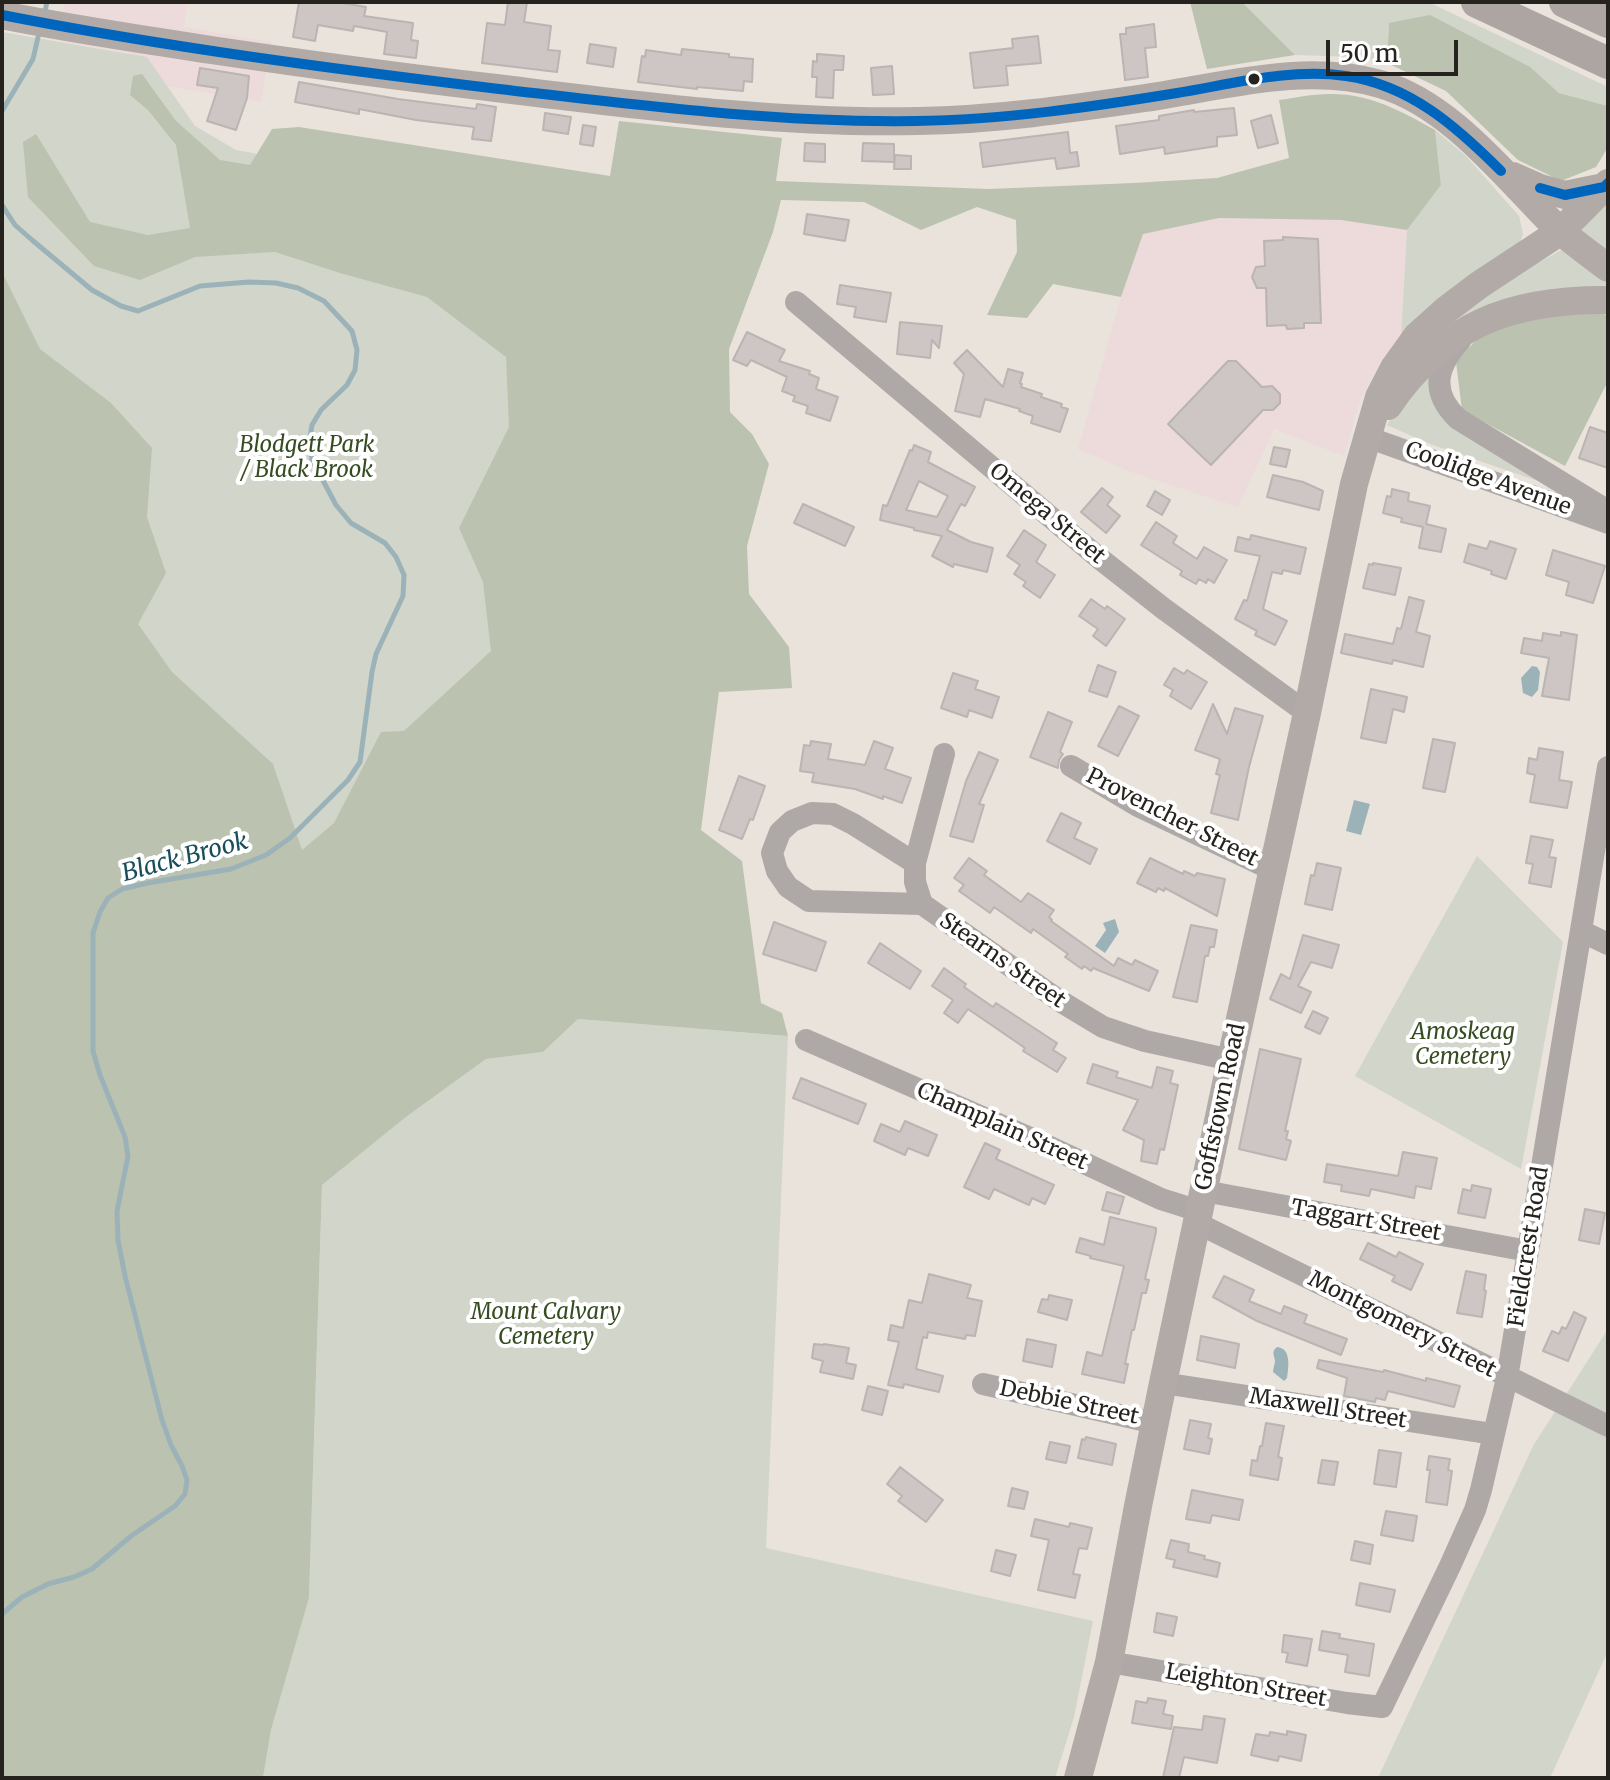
<!DOCTYPE html>
<style>
body{margin:0}
#map{position:relative;width:1610px;height:1780px;overflow:hidden;background:#e9e3dc;font-family:Merriweather,serif}
canvas{display:block}
.frame{position:absolute;inset:0;border:4px solid #26221d;pointer-events:none}
.scale{position:absolute;left:1326px;top:40px;width:132px;height:36px;box-sizing:border-box;border:4px solid #26221d;border-top:0;padding-left:10px;font-size:24px;line-height:28px;white-space:nowrap;color:#26221d;-webkit-text-stroke:6px #fff;paint-order:stroke}
</style>
<div id="map">
<canvas width="1610" height="1780"></canvas>
<div class="frame"></div>
<div class="scale">50 m</div>
</div>
<script>
const ctx = document.querySelector('canvas').getContext('2d');
ctx.lineJoin = 'round';
function paint(path, color) {
  ctx.fillStyle = color;
  ctx.fill(path, 'evenodd');
}
function stroke(path, color, width, dash) {
  ctx.strokeStyle = color;
  ctx.lineWidth = width;
  ctx.lineCap = dash ? 'butt' : 'round';
  ctx.setLineDash(dash || []);
  ctx.stroke(path);
}
function drawText(font, color, halo, rows, align = 'center') {
  ctx.font = font + ' Merriweather,serif';
  ctx.lineWidth = 8;
  ctx.setLineDash([]);
  ctx.textBaseline = 'middle';
  ctx.strokeStyle = halo;
  ctx.fillStyle = color;
  for (const [text, x, y, turn = 0] of rows) {
    ctx.save();
    ctx.translate(x, y);
    ctx.rotate((+turn || 0) * Math.PI / 180);
    ctx.textAlign = isNaN(turn) ? turn : align;
    if (halo) ctx.strokeText(text, 0, 0);
    ctx.fillText(text, 0, 0);
    ctx.restore();
  }
}
const commercial = new Path2D(`
 M65 2H188L184 27 271 42 261 102 148 83 129 53 59 41Z
 M1219 218 1341 220 1407 230 1401 336 1380 363 1360 400 1344 456 1274 429 1238 507 1131 472 1078 449 1121 297 1142 234Z`);
const green = new Path2D(`
 M1242 2H1428L1608 87V106L1559 93 1530 68 1389 23 1387 63 1361 57 1295 55Z
 M2 32 147 57 195 126 236 150 392 178 606 255 560 975 306 1172 2 1778Z
 M1435 130 1466 156 1519 216 1523 234 1518 249 1401 336 1407 230 1441 185Z
 M1608 198V258L1579 234Z
 M1567 247 1608 278V292L1430 335 1497 285Z
 M1438 359 1433 392 1451 428 1538 481 1430 444 1387 425 1409 390Z
 M1477 856 1563 942 1521 1169 1355 1076Z
 M578 1019 788 1036 766 1548 1093 1621 1074 1717 1055 1778H263L271 1730 309 1598 322 1185 406 1117 486 1059 543 1052Z
 M1608 1329V1651L1550 1778H1378L1533 1446Z`);
const forest = new Path2D(`
 M1190 2H1242L1295 55 1207 69Z
 M1430 15 1530 67 1559 93 1608 106V147L1596 167 1561 181 1518 160 1446 91 1387 63 1389 23Z
 M142 74 176 121 220 160 250 165 272 129 299 127 610 176 619 121 782 138 776 181 989 189 1133 183 1217 178 1289 158 1279 100C1295 98 1312 94 1329 94 1369 93 1401 111 1435 130L1441 185 1407 230 1341 220 1219 218 1143 234 1121 297 1053 284 1027 318 987 315 1017 252 1016 220 977 207 921 230 864 202 781 200 773 232 729 349 730 412 752 434 769 464 747 546 749 594 789 647 792 688 719 692 701 830 742 861 761 1003 782 1013 788 1036 578 1019 543 1052 486 1059 406 1117 322 1185 309 1598 271 1730 263 1778H2V272L40 349 111 403 152 448 147 517 166 573 138 624 172 672 273 764 302 850 334 823 381 732 404 731 491 651 483 582 459 528 509 427 506 357 427 297 340 273 275 252 195 257 140 280 94 266 28 197 23 142 36 134 90 222 148 235 190 228 176 145 148 110 130 95 133 76Z
 M1589 311 1608 315V381L1565 466 1462 410 1456 362 1485 330 1529 315Z`);
const water = new Path2D(`
 M1532 666 1537 667 1540 672 1538 690 1532 697 1523 693 1521 678Z
 M1354 800 1370 804 1361 835 1346 831Z
 M1115 919 1119 932 1105 953 1095 946 1106 930 1103 923Z
 M1277 1347C1291 1348 1289 1366 1287 1378L1284 1381 1273 1372C1273 1368 1275 1364 1275 1361 1274 1354 1271 1352 1277 1347Z`);
const stream = new Path2D(`
 M44 16 47 2
 M2 111 33 59 39 33
 M2 205 15 225 32 240 92 290 121 306 138 311 200 286 249 282 276 283 298 288 324 301 352 331 357 350 355 370 347 385 321 410 312 425 309 443 312 460 336 505 351 523 385 543 396 557 404 575 403 596 376 654 372 672 360 762 348 780 290 838 266 855 231 869 148 883 122 889 108 898 100 912 93 933V1051L100 1075 125 1137 128 1156 117 1211 118 1240 125 1276 162 1420 171 1445 182 1466 187 1480 185 1494 175 1506 131 1536 92 1569 74 1577 48 1584 22 1597 2 1614`);
const building = new Path2D(`
 M299 2H337L366 7 364 16 413 23 411 40 418 41 416 58 384 54 387 32 354 26 353 31 318 25 315 41 293 37Z
 M508 2H527L524 22 551 26 548 50 560 51 557 72 482 63 487 23 505 25Z
 M1154 24 1156 47 1145 48 1148 77 1125 80 1120 34H1126V28Z
 M1038 36 1041 63 1006 66 1008 85 974 88 970 53 1013 48 1012 39Z
 M590 44 616 48 613 67 587 63Z
 M682 49 729 54V57L753 59 752 82 744 81 743 91 697 87V89L638 82 642 56 645 57 646 50 681 55Z
 M817 54 844 56 843 70H834L833 98 816 97 817 77H812L813 61 817 62Z
 M892 66 894 94 873 95 871 68Z
 M200 68 249 76 247 98 236 130 207 121 218 88 197 85Z
 M299 82 398 99 476 109 477 104 496 107 491 141 472 139 474 127 416 120 359 109V114L295 102Z
 M1234 108 1237 135 1217 137V146L1165 154 1164 147 1120 154 1116 126 1159 120V116L1194 110V112Z
 M545 113 571 117 568 134 543 130Z
 M1271 115 1278 143 1258 148 1251 121Z
 M583 125 596 127 593 146 580 144Z
 M1068 132 1070 153 1077 152 1079 166 1057 169 1055 158 983 167 980 143Z
 M805 143 825 144V162L804 161Z
 M863 143 894 144V162L862 161Z
 M895 155 911 156V169H894Z
 M807 214 849 220 845 241 804 234Z
 M1283 237 1318 239 1321 323H1304V328L1287 329 1286 325 1267 326 1266 288H1257L1252 277 1256 267 1265 266 1264 241 1283 240Z
 M840 285 891 293 886 322 854 317 856 307 837 304Z
 M900 322 942 326 939 348 932 340 930 358 897 354Z
 M747 332 785 350 779 361 810 371 809 374 819 378 816 389 838 397 830 421 806 413 808 406 793 401 795 396 782 391 787 377 751 360 747 366 733 360Z
 M967 350 1003 387 1008 369 1023 373 1020 383 1022 384 1021 387 1042 394 1041 397 1062 404 1061 407 1068 409 1060 432 1031 423 1033 416 1019 411 1020 409 985 399 980 417 955 411 964 374 954 363Z
 M1228 361H1236L1262 387 1272 386 1280 394V403L1273 410H1263L1211 465 1168 424Z
 M1590 427 1608 433V468L1579 458Z
 M914 445 931 452 928 462 975 487 965 506 961 504 947 530 971 542 993 548 987 572 954 564 953 567 932 556 942 536 914 530V528L880 520 883 505 887 506 910 450 912 451ZM919 481 948 496 937 517 906 510Z
 M1274 447 1290 450 1286 467 1270 464Z
 M1273 475 1303 482 1323 491 1319 510 1267 497Z
 M1102 488 1113 497 1107 505 1120 516 1106 533 1081 512Z
 M1392 489 1409 493 1408 501 1430 506 1426 524 1446 529 1441 552 1419 548 1423 527 1401 522 1402 518 1383 513 1387 496 1391 497Z
 M1155 491 1170 500 1162 515 1147 506Z
 M803 504 854 527 845 546 794 523Z
 M1156 522 1177 536 1173 543 1197 559 1204 547 1227 560 1214 583 1208 579 1206 583 1199 579 1196 584 1180 575 1182 571 1141 545Z
 M1024 530 1046 545 1036 562 1055 575 1040 598 1023 586 1026 582 1014 574 1020 565 1007 556Z
 M1251 535 1306 548 1300 574 1283 570 1282 574 1272 572 1263 609 1287 621 1275 645 1255 635 1257 631 1235 619 1244 600 1247 601 1260 556 1235 551 1238 537 1250 540Z
 M1490 541 1516 549 1506 579 1491 574 1492 571 1464 562 1469 544 1487 549Z
 M1553 550 1605 566 1593 603 1566 595 1569 582 1546 575Z
 M1373 563 1401 568 1395 595 1363 588 1369 564 1373 565Z
 M1409 597 1424 601 1416 632 1430 636 1423 667 1393 660 1392 664 1341 653 1345 634 1393 644 1397 628 1401 629Z
 M1091 599 1105 609 1107 606 1125 619 1106 646 1093 636 1098 629 1079 616Z
 M1561 632 1577 635 1569 700 1542 696 1549 658 1521 653 1524 638 1542 641 1543 633 1561 636Z
 M1098 665 1116 672 1107 697 1089 691Z
 M1174 668 1184 674 1187 670 1207 682 1191 709 1170 696 1173 690 1164 685Z
 M953 673 978 681 975 689 999 697 992 718 969 710 967 717 941 708Z
 M1371 689 1407 697 1404 712 1393 709 1386 743 1361 738Z
 M1213 704 1227 734 1235 708 1263 716 1249 767 1238 820 1211 813 1220 775 1216 774 1220 759 1195 750Z
 M1119 706 1139 716 1118 756 1098 746Z
 M1048 712 1072 722 1060 752 1063 754 1059 760 1058 768 1030 757Z
 M1433 739 1455 743 1445 792 1423 788Z
 M811 741 831 744 828 759 865 765 874 741 893 748 885 769 911 778 902 803 883 796V799L855 789 812 782 814 773 800 771 804 745 810 746Z
 M1539 748 1563 752 1559 780 1572 782 1567 808 1530 802 1535 775 1527 773 1529 758 1537 760Z
 M979 752 998 760 979 804 984 805 973 842 950 836 966 781Z
 M739 776 765 786 753 820 750 819 742 839 719 830Z
 M1061 813 1081 823 1074 838 1097 849 1090 864 1047 841Z
 M1531 836 1553 840 1549 857 1556 858 1551 887 1529 883 1533 864 1526 863Z
 M969 858 987 871 984 875 1021 902 1028 893 1054 910 1049 917 1052 920 1051 921 1114 966 1118 958 1132 965 1135 960 1158 971 1149 991 1093 968 1091 971 1084 966 1082 969 1065 957 1068 954 1033 929 1031 933 994 907 990 913 959 891 964 885 954 878Z
 M1150 858 1183 874 1184 871 1195 876 1197 873 1225 879 1217 916 1165 888 1164 891 1158 888 1156 892 1137 883Z
 M1317 863 1341 868 1332 910 1305 904 1311 875 1314 876Z
 M774 922 826 942 816 971 763 954Z
 M1191 925 1217 930 1214 947H1210L1208 956H1205L1197 1002 1173 997Z
 M1303 935 1339 945 1332 968 1311 962 1298 986 1311 992 1301 1013 1270 999 1281 974 1290 979Z
 M880 943 921 971 910 989 868 963Z
 M944 968 966 984 964 987 993 1007 996 1003 1057 1043 1053 1050 1066 1058 1057 1072 1023 1051 1025 1048 968 1009 958 1023 944 1013 953 1000 932 986Z
 M1313 1011 1328 1018 1320 1034 1305 1027Z
 M1260 1049 1301 1059 1285 1131H1288L1286 1139 1291 1141 1286 1160 1239 1149Z
 M1093 1064 1118 1072 1116 1077 1152 1088 1157 1067 1173 1071 1170 1083 1178 1085 1164 1150 1160 1149 1157 1164 1141 1161 1144 1140 1123 1130 1138 1100 1087 1083Z
 M801 1078 866 1104 858 1124 793 1098Z
 M905 1121 937 1135 928 1156 908 1148 905 1155 874 1141 881 1124 900 1132Z
 M985 1143 1000 1150 996 1159 1054 1185 1045 1204 1032 1198 1029 1205 994 1189 989 1199 964 1187Z
 M1403 1152 1437 1158 1431 1189 1416 1186 1414 1198 1371 1189 1369 1196 1341 1191 1342 1185 1324 1182 1327 1164 1398 1176Z
 M1472 1185 1491 1189 1485 1218 1458 1213 1463 1189 1471 1191Z
 M1107 1192 1124 1197 1119 1214 1102 1210Z
 M1585 1209 1605 1213 1599 1244 1579 1240Z
 M1110 1217 1156 1228V1232L1145 1279 1149 1280 1146 1293H1142L1134 1330H1132L1125 1364H1128L1124 1383 1082 1374 1087 1352 1102 1356 1124 1266 1090 1258 1091 1256 1076 1252 1080 1238 1104 1245Z
 M1368 1243 1396 1257 1399 1252 1423 1264 1411 1290 1392 1281 1395 1276 1360 1259Z
 M1466 1271 1486 1275 1484 1290 1486 1291 1482 1317 1457 1313Z
 M929 1274 971 1285 967 1298 982 1301 975 1336 966 1335 965 1339 928 1332 927 1338 923 1337 916 1369 943 1376 939 1392 904 1384 903 1388 888 1385 899 1342 888 1340 891 1325 903 1328 909 1300 922 1303Z
 M1224 1276 1254 1290 1249 1301 1281 1314 1284 1306 1307 1315 1304 1323 1347 1339 1341 1355 1257 1321 1213 1297Z
 M1049 1295 1072 1300 1067 1320 1038 1312 1042 1299 1048 1300Z
 M1574 1312 1586 1318 1568 1361 1543 1351 1552 1331 1559 1334 1562 1327 1566 1329Z
 M1201 1336 1239 1344 1235 1368 1197 1360Z
 M1027 1339 1056 1345 1052 1367 1023 1361Z
 M814 1344 824 1345V1344L849 1348 846 1363 856 1365 853 1379 820 1372 823 1361 812 1358Z
 M1319 1360 1383 1372 1384 1370 1426 1381V1378L1460 1386 1454 1407 1388 1391 1385 1400 1376 1398 1375 1402 1344 1396 1347 1378 1317 1368Z
 M868 1386 888 1391 882 1415 862 1410Z
 M1190 1420 1211 1424 1208 1438 1212 1439 1209 1454 1184 1449Z
 M1266 1423 1284 1426 1278 1457 1282 1458 1278 1480 1250 1475 1252 1460 1257 1461 1260 1446H1262Z
 M1086 1437 1116 1444 1112 1465 1078 1458 1082 1439 1085 1440Z
 M1050 1442 1070 1446 1066 1463 1046 1459Z
 M1379 1450 1401 1453 1396 1487 1374 1484Z
 M1429 1456 1450 1459 1448 1470 1452 1471 1447 1505 1426 1502 1430 1470H1427Z
 M1322 1460 1338 1462 1334 1485 1318 1483Z
 M900 1467 943 1500 926 1522 898 1501 902 1496 887 1484Z
 M1012 1488 1028 1492 1024 1509 1008 1506Z
 M1192 1490 1243 1500 1239 1520 1212 1515 1210 1523 1186 1519Z
 M1386 1511 1417 1516 1413 1541 1381 1535Z
 M1035 1519 1069 1527 1070 1523 1092 1528 1087 1549 1079 1548 1073 1574 1080 1575 1075 1598 1038 1590 1049 1540 1031 1536Z
 M1171 1540 1189 1544 1188 1552 1205 1556 1204 1559 1220 1563 1217 1577 1173 1567 1175 1560 1166 1558Z
 M1355 1541 1373 1545 1370 1564 1351 1560Z
 M996 1550 1016 1555 1010 1576 991 1571Z
 M1360 1583 1395 1590 1390 1612 1356 1605Z
 M1157 1613 1177 1617 1173 1636 1154 1632Z
 M1322 1631 1340 1634 1339 1638 1374 1644 1369 1676 1345 1672 1348 1655 1319 1650Z
 M1284 1635 1312 1639 1307 1666 1286 1662 1288 1653 1282 1652Z
 M1148 1698 1166 1701 1163 1714 1173 1716 1171 1729 1132 1723 1136 1701 1147 1703Z
 M1204 1716 1225 1719 1217 1763 1184 1757 1179 1778H1163L1174 1727 1202 1730Z
 M1287 1731 1306 1735 1301 1761 1279 1756 1278 1761 1251 1755 1256 1734 1269 1736 1270 1732 1287 1735Z`);
const minor = new Path2D(`
 M796 302 1099 558 1164 609 1307 713
 M1460 341C1436 367 1430 392 1458 419L1608 511
 M1367 437 1608 523
 M944 754 915 863V882L922 904 1060 1001 1103 1027 1145 1041 1231 1060
 M1071 766 1138 806 1273 870
 M915 863 853 824 833 814 812 813 792 821 780 832 772 853 777 871 788 887 809 901 922 904
 M1581 931 1608 944
 M806 1040 1035 1140 1161 1199 1199 1211
 M1204 1191 1528 1251
 M1197 1223 1608 1426
 M1163 1383 1493 1434
 M983 1384 1155 1423
 M1109 1662 1347 1703 1382 1707 1450 1566 1475 1510 1481 1490 1507 1378 1608 767`);
const major = new Path2D(`
 M2 15C71 29 141 39 211 50 306 64 401 77 496 88 636 105 777 124 918 121 994 120 1070 109 1145 98 1221 87 1305 62 1380 84 1450 104 1505 176 1555 226 1571 241 1590 254 1608 268
 M1513 176 1540 188 1565 195 1604 187
 M1388 406C1444 324 1511 299 1608 300
 M1078 1778 1109 1662 1138 1506 1163 1383 1231 1060 1307 713 1354 484 1379 397 1394 368 1417 336 1446 310 1479 285 1561 231 1608 183`);
const highway = new Path2D(`
 M1477 2 1608 63
 M1565 2 1608 22`);
const bus1 = new Path2D(`
 M2 15C166 47 333 69 499 89 638 105 776 123 916 121 1003 120 1091 107 1177 93 1232 84 1290 68 1346 76 1410 85 1457 127 1501 171
 M1540 188 1565 195 1604 187 1608 183`);
const markers = [
 [1254,79,7,"#26221d"]
];
const parkNames = [
 ["Blodgett Park",307,446],
 ["/ Black Brook",307,471],
 ["Amoskeag",1463,1033],
 ["Cemetery",1463,1058],
 ["Mount Calvary",546,1313],
 ["Cemetery",546,1338]
];
const streetNames = [
 ["Coolidge Avenue",1488,479,20],
 ["Omega Street",1047,514,40],
 ["Provencher Street",1172,818,27],
 ["Stearns Street",1002,961,35],
 ["Goffstown Road",1221,1107,-78],
 ["Champlain Street",1002,1127,24],
 ["Taggart Street",1366,1221,10],
 ["Fieldcrest Road",1529,1247,-81],
 ["Montgomery Street",1402,1325,27],
 ["Debbie Street",1069,1403,12],
 ["Maxwell Street",1328,1409,9],
 ["Leighton Street",1246,1686,10]
];
const waterNames = [
 ["Black Brook",185,858,-15]
];
paint(commercial, '#ecdbda');
paint(green, '#d2d5c9');
paint(forest, '#bcc2b0');
paint(water, '#9bb3b8');
stroke(stream, '#9bb3b8', 5);
paint(building, '#cec5c5');
stroke(building, '#bab4b2', 2);
stroke(minor, '#aea8a7', 22);
stroke(major, '#b1aaa6', 28);
stroke(highway, '#ada5a1', 32);
stroke(bus1, '#0065bd', 10);
for (const [x, y, r, color] of markers) {
  const dot = new Path2D();
  dot.arc(x, y, r, 0, 2 * Math.PI);
  ctx.fillStyle = color;
  ctx.fill(dot);
  stroke(dot, '#fff', 3);
}
drawText('italic 22px', '#364c21', '#fff', parkNames);
drawText('22px', '#26221d', '#fff', streetNames);
drawText('italic 24px', '#194e5b', '#fff', waterNames);
</script>
